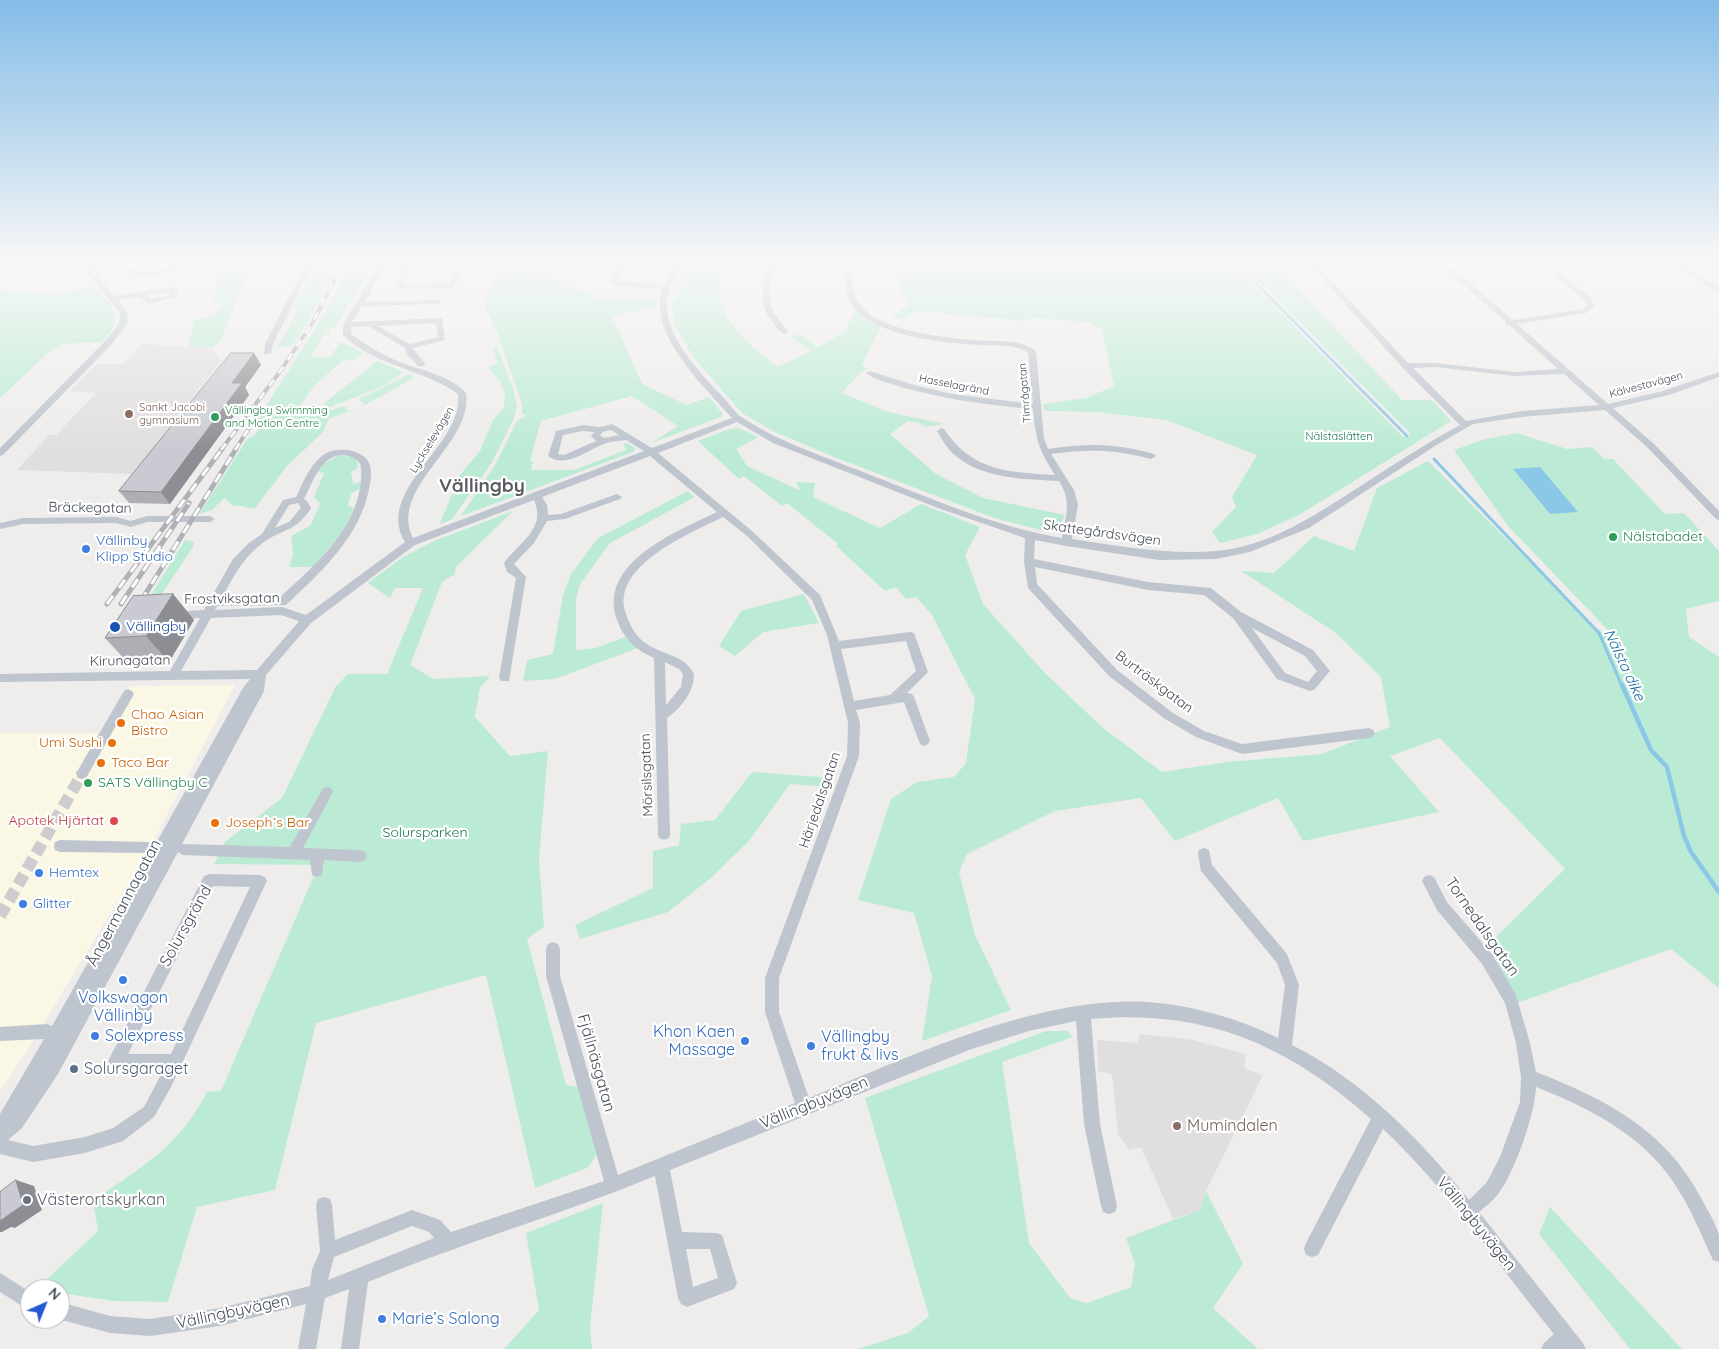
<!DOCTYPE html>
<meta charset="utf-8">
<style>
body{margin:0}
#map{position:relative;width:1719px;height:1349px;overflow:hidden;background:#efedec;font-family:Quicksand,sans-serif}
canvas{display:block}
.north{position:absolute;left:20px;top:1279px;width:50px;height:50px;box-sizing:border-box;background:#fff;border:1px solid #b5b8bd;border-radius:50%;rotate:44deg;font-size:14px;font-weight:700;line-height:20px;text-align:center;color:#464d59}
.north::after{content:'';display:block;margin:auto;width:18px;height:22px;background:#2258d3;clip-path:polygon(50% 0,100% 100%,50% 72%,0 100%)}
</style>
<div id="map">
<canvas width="1719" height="1349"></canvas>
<div class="north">N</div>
</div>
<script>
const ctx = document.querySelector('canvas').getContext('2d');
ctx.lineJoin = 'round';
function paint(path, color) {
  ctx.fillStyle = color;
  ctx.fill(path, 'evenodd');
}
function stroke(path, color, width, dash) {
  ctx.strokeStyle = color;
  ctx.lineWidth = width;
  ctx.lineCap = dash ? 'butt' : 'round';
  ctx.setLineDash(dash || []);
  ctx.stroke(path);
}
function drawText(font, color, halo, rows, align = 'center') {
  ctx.font = font + ' Quicksand,sans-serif';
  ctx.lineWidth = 4.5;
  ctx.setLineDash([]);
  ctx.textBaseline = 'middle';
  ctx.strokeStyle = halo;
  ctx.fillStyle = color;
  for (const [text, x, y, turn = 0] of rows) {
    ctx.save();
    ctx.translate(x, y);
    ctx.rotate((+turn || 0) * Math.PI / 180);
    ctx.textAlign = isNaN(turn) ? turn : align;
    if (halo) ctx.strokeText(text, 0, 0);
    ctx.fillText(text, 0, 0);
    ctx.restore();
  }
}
const commercial = new Path2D(`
 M235 685 148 851 32 1043 0 1091V733H100L130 686Z`);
const education = new Path2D(`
 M142 344 212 348 221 361 133 474 17 470 49 435H56L96 393 70 391 97 364H123Z
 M1139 1034 1189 1039 1246 1054 1244 1068 1263 1075 1206 1191 1200 1210 1173 1219 1141 1147 1129 1150 1118 1134 1112 1074 1098 1071 1097 1040 1138 1043Z`);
const green = new Path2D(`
 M210 262H264L247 271 221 341 212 348 189 346 194 320C206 317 221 316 223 303H213C221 289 212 277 210 262Z
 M322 262H340L309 320 293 345 277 348 298 310 293 307 314 269Z
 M351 262H378L375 267H367L362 275 369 276 368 278 348 305 337 326 329 328V334L324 335 311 357H331L340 341 363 353 353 360 342 361 315 385 299 407 318 412 327 401 377 361 404 372 383 386 320 411 324 413 343 406 349 411 329 419 322 433 287 466 255 508C247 509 242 505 234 506L224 498 212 510 199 514 248 438 254 436 260 427 254 425 330 305Z
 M507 262H531L529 265 604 301 657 298 656 307 612 316 642 384 687 405 709 397 723 414 721 417 651 443 678 426 632 396 541 421 530 461H533L531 470H574L626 450 623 444 627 443 635 448 633 452 461 516 495 465 517 421 526 416 522 413V404L498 335 484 306 486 300 484 299Z
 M683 262H730C699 306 746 342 778 367L811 351 791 337 799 334 818 347 845 332 855 309 867 319 881 326 862 365 868 369 860 373 842 393 889 412 945 424 925 427 920 423 908 421 890 434 936 474 983 498 1065 515 1057 531 1049 532 997 519 834 457 773 431 742 413 693 357 674 325 671 303 679 293 681 278 677 277Z
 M930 262H1231L1403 437 1411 434 1240 262H1274L1402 400H1432L1451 421 1299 515 1257 534 1220 543 1212 532 1236 507 1232 497 1257 455 1166 420 1096 412 1044 411 1043 404 1086 398 1114 386 1102 330 1089 322 1032 318 1024 321 917 311 902 320 892 316 909 305 896 280 899 275Z
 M94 286C113 309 127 317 102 342L64 344 47 354 0 398V290L58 295Z
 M497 346 513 389 517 406 514 418 491 464 452 519 441 524 440 523 460 475 480 451 493 420 504 407 505 394 500 381 488 368 497 363 493 347Z
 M409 374 418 380 414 378 365 405 359 399Z
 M738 428 759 437 736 449 747 466 801 491 796 482 815 483 813 497 880 528 921 504 980 527 965 555 983 604 1044 672 1103 728 1162 772 1227 762 1322 754 1390 727 1381 677 1336 633 1241 571 1274 573 1314 536 1354 551 1377 488 1428 461 1594 626 1629 652 1507 525 1454 450 1485 439 1517 433 1567 449 1592 447 1604 459H1613L1665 514 1684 513 1719 551V601L1686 609 1689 637 1719 657V988L1671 949 1517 1003 1511 987 1496 962 1503 957 1491 942 1565 869 1440 738 1390 756 1439 812 1303 841 1278 798 1175 841 1141 798 1055 811 967 854 959 872 975 935 1011 1010 922 1041 932 976 914 913 858 900 891 799 917 782 954 777 966 763 975 699 932 615 916 597 906 599 896 587 885 591 836 546 838 544 787 503 782 506 744 476 739 479 698 441 729 429Z
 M340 455 357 458 358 468 351 472 353 484 360 482V489L351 493 348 506 354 508 344 530 313 567H289L293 554 291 536 310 526 320 504 314 497 324 473 317 472 321 465Z
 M688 491 695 497 610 543 580 584 576 599V650L596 648 625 637 638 648 555 679 523 681 527 660 553 654 563 595 571 574 598 538Z
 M513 511 456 567 455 574 442 582 410 665 434 679 490 676 480 688 475 717 510 756 548 751 539 860 544 927 527 939 566 1085 579 1087 597 1153 589 1167 535 1188 486 975 316 1023 275 1190 197 1207 168 1302 114 1301 60 1293V1289H53L42 1284 98 1231 93 1201C141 1167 179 1147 207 1092L221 1091 316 871 315 865 214 864 225 842 282 798 336 686 348 674H387L423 588H395L390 598 368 583 403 557 434 541Z
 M185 540 194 542 193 547 159 598 146 603Z
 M804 594 819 623 763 632 735 656 719 646 741 611Z
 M752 772 834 778 829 787 790 784 748 842 712 877 668 912 580 939 575 925 653 888V851L679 845 681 824 715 820Z
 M1046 1031H1067L1073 1037 1002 1062 1029 1243 1070 1298 1087 1303 1131 1287 1135 1263 1126 1238 1200 1210 1206 1191 1243 1264 1213 1308 1258 1349H858L908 1333 929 1316 865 1098Z
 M603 1203 590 1328 592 1349H504L539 1310 526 1233Z
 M1550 1207 1682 1349H1630L1539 1234Z`);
const water = new Path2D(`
 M1540 467 1578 512 1550 514 1513 469Z`);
const streamFar2 = new Path2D(`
 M1235 262 1407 436`);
const streamFar1 = new Path2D(`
 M1434 459 1599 633 1622 686`);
const stream = new Path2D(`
 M1622 685 1651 750 1667 767 1684 836 1691 852 1719 892`);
const minorTunnel = new Path2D(`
 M0 916 82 774`);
const minor = new Path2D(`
 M90 262H96L93 271 114 296 171 287 177 289 178 296 149 304 139 297 118 300 128 313 127 324 111 345 3 455 0 456V448L105 341 119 324 120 313 85 271ZM170 292V295L151 299 146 295Z
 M124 262H131L129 266 141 273 171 268 173 262H180L177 271C157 276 136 284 121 266Z
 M311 262H320L311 268 273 344 271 353 264 355 265 344 304 267Z
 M380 262 455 267 463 271 454 288 402 289 396 284 404 267 386 265 365 302 438 300 442 302 438 304 362 306 352 322 442 318 445 340 413 348 425 364 424 366H418L407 354 405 348 368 326 351 327V334C365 344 380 353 395 360 418 370 449 374 466 393 474 444 388 487 413 538L644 451 626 440C620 441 613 441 607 443 590 448 565 470 548 456L556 431 583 425 600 427 612 424 652 448 732 418C705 387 647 334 662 289L611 285 610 283 620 262H627L619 281 664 285 676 262H682C675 279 664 295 668 315 674 347 703 376 725 399 730 405 736 414 743 418 781 443 826 457 868 474 931 498 995 527 1062 538 1066 515 1072 502 1059 481 1022 479 973 479 947 447 943 442 940 436 937 431L941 428 944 429C973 472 1008 472 1055 475 1038 448 1036 441 1033 409 986 405 940 399 895 385 885 382 873 379 866 373L870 371 914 385 952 394 1033 404 1028 353C1014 343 995 346 979 345 944 343 870 336 851 303 844 291 844 275 842 262H866L863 264 850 266C852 278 852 292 859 303 877 333 956 339 989 341 1004 341 1024 340 1036 352L1044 438 1048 449C1088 443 1116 443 1154 454L1156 456 1151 459C1113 449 1090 449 1051 454L1074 490 1078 505 1072 539C1120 546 1167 555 1215 551 1269 547 1315 515 1359 487 1393 465 1425 444 1460 425L1403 368 1307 262H1314L1408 363H1436L1514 372 1558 369 1509 325H1506V322L1438 262H1446L1513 320 1584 309 1587 306 1584 300 1538 262H1546L1590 297 1595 306 1586 313 1517 324 1608 404 1663 391 1719 372V377L1669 395 1613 408 1654 444 1719 511V520L1716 519 1648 448 1605 410 1522 417 1473 424 1435 446 1309 528 1250 552 1216 559 1159 560 1066 546 1035 540 1034 559 1148 582 1211 588 1241 612 1313 650 1330 671 1314 690 1310 691 1277 679 1233 618 1204 595 1148 590 1035 567 1037 584 1117 670 1173 713 1204 731 1242 744 1369 728 1373 730 1375 733 1373 736 1369 738 1242 754 1196 737 1165 719 1109 676 1028 588 1024 562 1025 538 938 508 773 443 737 422 658 453 752 531 820 595 839 641 910 632 914 633 928 672 907 693 912 694 914 697 930 741 928 744 924 746 920 744 904 702 856 710 860 723 859 756 779 978V1012L809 1098C909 1057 1037 996 1147 1002 1192 1005 1237 1018 1278 1038L1285 985 1277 963 1201 871 1198 854 1199 850 1204 848 1209 850 1212 865 1287 954 1299 985 1292 1045C1362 1080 1420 1139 1469 1200L1487 1182 1500 1157 1520 1102 1521 1077 1516 1043 1505 1003 1482 964 1437 910 1422 881 1424 877 1429 875 1434 877 1447 902 1492 954 1516 995 1530 1043 1536 1072C1605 1099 1665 1129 1701 1198 1707 1209 1716 1223 1719 1236 1719 1244 1719 1254 1719 1262L1713 1260C1702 1237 1693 1213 1679 1191 1648 1138 1592 1109 1536 1087 1535 1114 1515 1171 1499 1193 1494 1200 1486 1206 1479 1212L1583 1343 1586 1349H1541L1544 1343 1554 1334C1498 1265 1448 1190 1383 1129L1318 1255 1312 1257 1306 1255 1304 1249 1306 1243 1371 1119C1286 1044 1205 1009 1091 1019L1100 1124 1117 1206 1115 1212 1109 1214 1103 1212 1101 1206 1084 1124 1076 1021 1029 1031 969 1050 670 1170 682 1232 716 1233 722 1235 737 1283 734 1289 687 1307 681 1304 678 1298 655 1176C560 1215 462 1243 368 1282L359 1349H341L349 1289 325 1298 316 1349H298L306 1304 220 1326 150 1336 110 1333 58 1319H60V1302L110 1316 150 1319 220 1308 310 1286 312 1270 320 1251 316 1205 318 1199 324 1197 330 1199 332 1205 335 1240 412 1210 440 1220 451 1232 604 1181 546 976V949L548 944 553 942 558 944 560 949V976L618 1175 795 1103 765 1012V978L847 756 848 723 827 635 812 600 746 535 723 517C691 533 609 566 626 614 630 625 634 634 644 642 662 656 683 653 694 674 694 692 681 708 667 718L670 834 669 838 664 840 659 838 658 834 654 658C637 651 623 638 617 620 597 563 677 531 717 512L650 456 542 497 547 505 548 515 561 514 617 494 622 497 620 499 565 519 547 521 534 543 514 564 526 577 509 681H501L499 678 516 578 507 572 504 563C518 543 547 529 534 500L415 545 311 623 266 675 264 691 182 844 290 847 323 788 327 787 331 788 333 792 303 848 360 850 365 852 367 856 365 860 360 862 324 860 322 875 317 877 312 875 310 860 183 855 178 852 58 1074 22 1128 8 1140 33 1146 85 1137 113 1128 144 1107 164 1069H116L111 1066 108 1061 204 876 209 874 260 875 265 877 267 881 265 885 172 1085 154 1117 123 1141 85 1153 33 1162 0 1154V1114L44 1039 0 1041V1027L47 1024 52 1026 150 853 60 852 55 850 54 846 55 842 60 840 148 842 154 847 243 688 250 679 0 682V674L170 671 200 618 175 619 170 615 171 612 204 610 233 559 249 543 262 534 283 500 296 497C303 483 309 466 322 456 329 450 339 449 347 450 371 454 374 467 369 489 360 537 320 573 286 605L217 606 215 610 282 607 306 615 405 542C374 489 464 446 458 394 423 369 374 366 343 335V325ZM411 268 453 271 455 272 448 284 404 285ZM436 323 438 337 410 344 378 326ZM1436 367 1514 376 1564 374 1599 405 1522 411 1466 421 1413 368ZM611 430 619 435 604 438 600 435 603 432ZM583 431 594 432 591 436 596 441 564 455 558 454 563 435ZM343 455C359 458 363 462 361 479 358 529 314 566 279 598H222C233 577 244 556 264 542 284 528 296 532 311 508L307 501 304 499C313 482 321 455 343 455ZM298 503 301 508 289 522 275 528 289 505ZM281 615 299 621 257 670 181 671 211 618ZM1252 628 1305 656 1317 671 1308 682 1285 673ZM906 641 916 671 890 695 854 701 841 649ZM665 662 679 669 683 674 681 687 666 705ZM213 886 250 887 171 1054H128ZM412 1226 429 1232 434 1238 328 1280 334 1257ZM686 1249H710L718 1278 693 1287Z
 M769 262H776C773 278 765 298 774 313 778 320 784 326 789 332L785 334C779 332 775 326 771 320 757 302 764 283 769 262Z
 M1661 262H1677L1719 287V292L1672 265 1631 268 1627 266 1631 264Z
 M147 516H210L215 519 210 522H147L131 527 116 523 23 524 0 529V523L23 518 116 517 131 521Z
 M128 689 132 691 134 694 86 778 82 779 78 778 76 774 78 770 124 691Z
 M0 1273 30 1292V1311L0 1292Z`);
const major = new Path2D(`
 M0 262H9L0 268Z`);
const railFar1 = new Path2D(`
 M221 450 279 373 313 322 344 262
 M235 450 262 408`);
const rail = new Path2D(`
 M141 601 236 449
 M107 604 222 449
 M121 604 189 503`);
const wall = new Path2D(`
 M254 353 261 365 245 387 249 395 170 504 129 503 119 491Z
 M173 594 194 620 169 662 129 664 105 638Z`);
const shadedWall = new Path2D(`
 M254 353 261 365 245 387 249 395 170 504 161 492 232 383Z
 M173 594 194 620 169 662 146 636Z
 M16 1180 34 1186 42 1210 15 1228 11 1227 2 1232H0V1221Z`);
const building = new Path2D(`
 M231 353H254L232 383H242L161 492 119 491Z
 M173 594 146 636 105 638 133 596Z
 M16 1180 23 1205 0 1221V1192Z`);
const markers = [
 [129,414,5,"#8d6e63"],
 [215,417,5,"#2e9e5b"],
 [1613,537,5,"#2e9e5b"],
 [86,549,5,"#3f7fe0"],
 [115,627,6,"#1a4fb4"],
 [121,723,5,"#e8710a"],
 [112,743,5,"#e8710a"],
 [101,763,5,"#e8710a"],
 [88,783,5,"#2e9e5b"],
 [114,821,5,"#e0444e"],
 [215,823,5,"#e8710a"],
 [39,873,5,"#3f7fe0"],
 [23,904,5,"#3f7fe0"],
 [123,980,5,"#3f7fe0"],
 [95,1036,5,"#3f7fe0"],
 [745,1041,5,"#3f7fe0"],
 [811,1046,5,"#3f7fe0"],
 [74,1069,5,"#5c6f8a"],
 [1177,1126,5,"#8d6e63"],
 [27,1200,5,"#6b7280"],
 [382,1319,5,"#3f7fe0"]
];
const farStreetnames = [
 ["Hasselagränd",954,385,11],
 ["Kälvestavägen",1646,385,-15],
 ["Timrågatan",1025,393,-95],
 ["Lyckselevägen",432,440,-59]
];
const farEducationnames = [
 ["Sankt Jacobi",139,408],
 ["gymnasium",139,421]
];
const farLeisurenames = [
 ["Vällingby Swimming",225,411],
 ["and Motion Centre",225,424]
];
const farParknames = [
 ["Nälstaslätten",1339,437]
];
const streetNames = [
 ["Bräckegatan",90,508,1],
 ["Skattegårdsvägen",1102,533,8],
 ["Frostviksgatan",232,599,-1],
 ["Kirunagatan",130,661,-1],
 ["Burträskgatan",1154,682,37],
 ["Mörsilsgatan",647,775,-92],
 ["Härjedalsgatan",820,800,-71]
];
const leisureNames = [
 ["Nälstabadet",1623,537],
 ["SATS Vällingby C",98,783]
];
const shopNames = [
 ["Vällinby",96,541],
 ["Klipp Studio",96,557],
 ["Hemtex",49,873],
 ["Glitter",33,904]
];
const transitNames = [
 ["Vällingby",126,627]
];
const foodNames = [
 ["Chao Asian",131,715],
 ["Bistro",131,731],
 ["Umi Sushi",102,743,"right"],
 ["Taco Bar",111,763],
 ["Joseph´s Bar",225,823]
];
const healthNames = [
 ["Apotek Hjärtat",104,821]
];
const parkNames = [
 ["Solursparken",425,833]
];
const waterNames = [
 ["Nälsta dike",1624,665,65]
];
const nearStreetnames = [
 ["Ångermannagatan",124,903,-62],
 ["Solursgränd",186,926,-61],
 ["Tornedalsgatan",1482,927,55],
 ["Fjällnäsgatan",596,1063,74],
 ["Vällingbyvägen",814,1103,-22],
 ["Vällingbyvägen",1476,1224,51],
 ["Vällingbyvägen",233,1312,-12]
];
const nearShopnames = [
 ["Volkswagon",123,998,"center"],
 ["Vällinby",123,1016,"center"],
 ["Khon Kaen",735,1032,"right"],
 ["Massage",735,1050,"right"],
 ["Solexpress",105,1036],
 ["Vällingby",821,1037],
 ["frukt & livs",821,1055],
 ["Marie’s Salong",392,1319]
];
const nearServicenames = [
 ["Solursgaraget",84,1069]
];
const nearEducationnames = [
 ["Mumindalen",1187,1126]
];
const nearWorshipnames = [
 ["Västerortskyrkan",37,1200]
];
const districtNames = [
 ["Vällingby",482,486]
];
paint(commercial, '#faf7e5');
paint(education, '#e0dede');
paint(green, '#bcebd5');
paint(water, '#8bc7e6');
stroke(streamFar2, '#8bc7e6', 2.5);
stroke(streamFar1, '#8bc7e6', 3);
stroke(stream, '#8bc7e6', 4.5);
stroke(minorTunnel, '#cdcdcf', 12, [12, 6]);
paint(minor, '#bec5ce');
paint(major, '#adb8ca');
stroke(railFar1, '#afb1b7', 4);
stroke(rail, '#afb1b7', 5);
stroke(railFar1, '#fff', 2.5, [8]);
stroke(rail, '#fff', 3, [10]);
paint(wall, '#aeafb5');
paint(shadedWall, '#8d8e93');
paint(building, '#cacbd2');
stroke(building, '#8d8e93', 1);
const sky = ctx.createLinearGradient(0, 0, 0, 451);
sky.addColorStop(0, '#83bce7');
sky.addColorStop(0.58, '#f8f7f6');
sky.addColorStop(1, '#f8f7f600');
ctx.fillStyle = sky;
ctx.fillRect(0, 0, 1719, 451);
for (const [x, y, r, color] of markers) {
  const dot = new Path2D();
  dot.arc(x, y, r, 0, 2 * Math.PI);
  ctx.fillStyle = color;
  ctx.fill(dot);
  stroke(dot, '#fff', 2);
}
drawText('11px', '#464d59', '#fff', farStreetnames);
drawText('11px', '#785e54', '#fff', farEducationnames, 'left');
drawText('11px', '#27864d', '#fff', farLeisurenames, 'left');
drawText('11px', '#1b7554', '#fff', farParknames);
drawText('14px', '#464d59', '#fff', streetNames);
drawText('14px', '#27864d', '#fff', leisureNames, 'left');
drawText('14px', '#366cbe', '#fff', shopNames, 'left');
drawText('14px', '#164399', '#fff', transitNames, 'left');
drawText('14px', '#c56008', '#fff', foodNames, 'left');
drawText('14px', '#be3a42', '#fff', healthNames, 'right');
drawText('14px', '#1b7554', '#fff', parkNames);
drawText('italic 15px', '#146e9e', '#fff', waterNames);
drawText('16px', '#464d59', '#fff', nearStreetnames);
drawText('16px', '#366cbe', '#fff', nearShopnames, 'left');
drawText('16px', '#4e5e75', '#fff', nearServicenames, 'left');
drawText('16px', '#785e54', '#fff', nearEducationnames, 'left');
drawText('16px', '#5b616d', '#fff', nearWorshipnames, 'left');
drawText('bold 19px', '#5a5c61', '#fff', districtNames);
</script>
